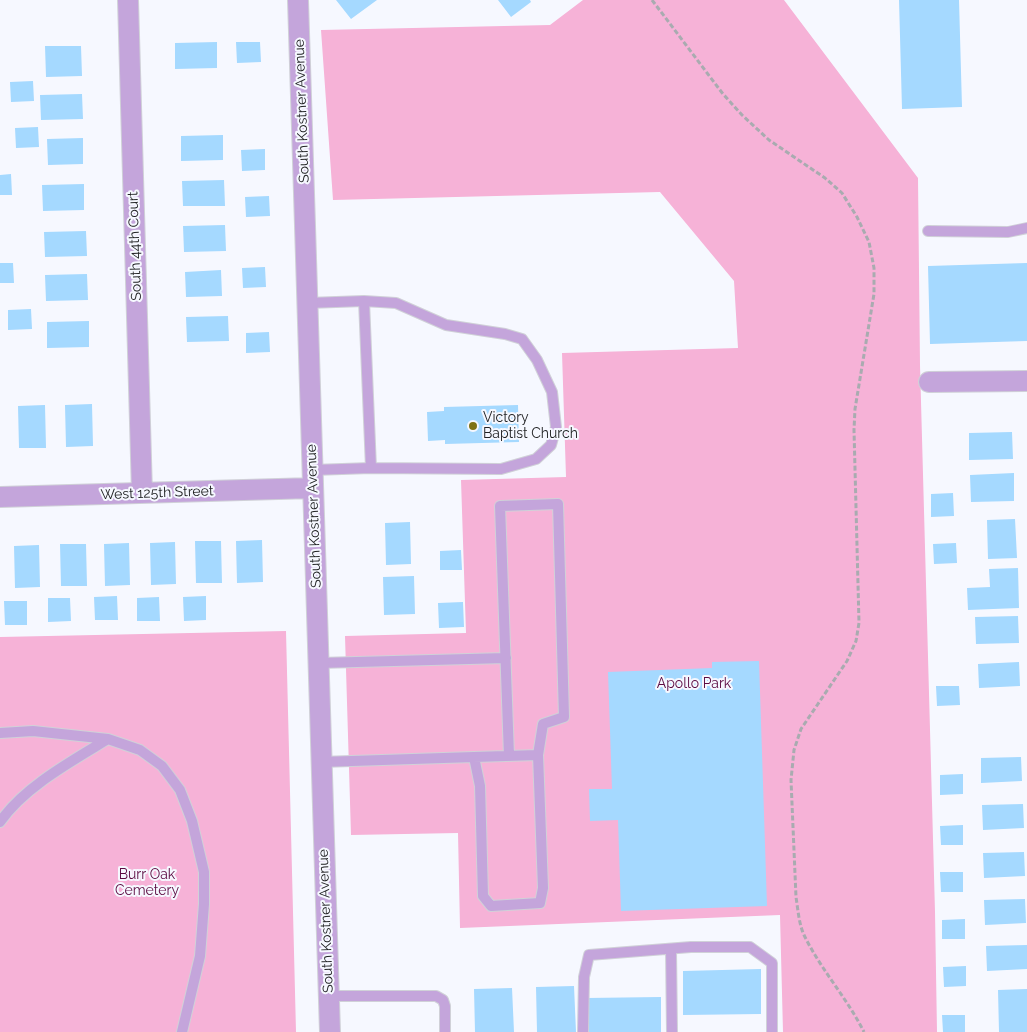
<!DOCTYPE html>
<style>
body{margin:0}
canvas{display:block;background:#f6f8ff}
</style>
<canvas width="1027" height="1032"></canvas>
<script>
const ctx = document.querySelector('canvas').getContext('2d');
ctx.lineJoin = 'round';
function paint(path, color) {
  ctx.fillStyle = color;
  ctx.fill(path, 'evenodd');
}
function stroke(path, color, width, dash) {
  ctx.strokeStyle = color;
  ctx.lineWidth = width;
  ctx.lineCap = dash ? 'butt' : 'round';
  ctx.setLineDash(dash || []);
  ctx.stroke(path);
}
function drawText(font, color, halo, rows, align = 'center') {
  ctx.font = font + ' Raleway,sans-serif';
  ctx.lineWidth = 4;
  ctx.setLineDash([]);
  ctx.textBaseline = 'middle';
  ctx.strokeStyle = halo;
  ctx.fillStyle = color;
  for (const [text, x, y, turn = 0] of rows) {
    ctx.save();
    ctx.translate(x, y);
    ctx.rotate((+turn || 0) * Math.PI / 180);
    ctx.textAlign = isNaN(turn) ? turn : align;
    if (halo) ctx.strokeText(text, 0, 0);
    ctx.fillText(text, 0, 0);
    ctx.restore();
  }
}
const green = new Path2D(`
 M583 0H784L918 178 920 365 935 912 937 1032H783L780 915 460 928 458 833 351 835 345 636 466 633 461 480 566 477 562 353 738 348 734 281 660 192 333 200 321 30 550 25Z
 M286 631 296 1032H0V637Z`);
const building = new Path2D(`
 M336 0H377L351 19Z
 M498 0H530L531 2 511 17Z
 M899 0H959L962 107 902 109Z
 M217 42V68L175 69V43Z
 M236 42H260L261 62 237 63Z
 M45 46H81L82 76 46 77Z
 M33 81 34 101 11 102 10 82Z
 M82 94 83 119 41 120 40 95Z
 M38 127 39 147 16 148 15 128Z
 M223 135V160L181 161V136Z
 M83 138V164L48 165 47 139Z
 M265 149V170L242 171 241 150Z
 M11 174 12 195H0V175Z
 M224 180 225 206H183L182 181Z
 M84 184V210L43 211 42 185Z
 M269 196 270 216 246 217 245 197Z
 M225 225 226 251 184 252 183 226Z
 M86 231 87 256 45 257 44 232Z
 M0 263H13L14 283H0Z
 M1027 263V341L930 344 928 266Z
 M265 267 266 287 243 288 242 268Z
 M221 270 222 296 186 297 185 272Z
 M87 274 88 300 46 301 45 275Z
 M31 309 32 329 8 330V310Z
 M228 316 229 341 187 342 186 317Z
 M89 321V347L47 348V322Z
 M269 332 270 352 246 353V333Z
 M92 404 93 446 66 447 65 405Z
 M45 405 46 448H19L18 406Z
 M518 405 519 442 445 444V440L428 441 427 412 444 411V407Z
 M1012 432 1013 459 969 460V433Z
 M1014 473V501L971 502 970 475Z
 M953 493 954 516 931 517V494Z
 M1015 519 1017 558 988 559 987 520Z
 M410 522 411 564 386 565 385 523Z
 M262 540 263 582 237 583 236 541Z
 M195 541H221L222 583H196Z
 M175 542 176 584 151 585 150 543Z
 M129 543 130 585 105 586 104 544Z
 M956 543 957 563 934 564 933 544Z
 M60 544H86L87 586H61Z
 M39 545 40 587 15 588 14 546Z
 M461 550 462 570H440V551Z
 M1018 568 1019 608 968 610 967 588 990 587 989 569Z
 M414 576 415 614 384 615 383 577Z
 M117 596 118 620H95L94 597Z
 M206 596V620L184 621 183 597Z
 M159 597 160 621H137V598Z
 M48 598H70L71 621 48 622Z
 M4 601H27V625H5Z
 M463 602 464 627 439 628 438 603Z
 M1018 616 1019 643 976 644 975 617Z
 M759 661 767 906 621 911 618 820 590 821 589 789H612L608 672 712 668V662Z
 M1019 662 1020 686 979 688 978 664Z
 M936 686H959L960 705 937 706Z
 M1021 757 1022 781 981 783V758Z
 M963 774V794L940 795V775Z
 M1023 804 1024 828 983 830 982 805Z
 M963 825V845H941L940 826Z
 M1024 852 1025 876 984 878 983 853Z
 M940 872H963V892H941Z
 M1025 899 1026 923 985 925 984 900Z
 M965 919V939H942V920Z
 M1027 945V969L987 971 986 946Z
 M966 966V986L944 987 943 967Z
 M761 969V1014L683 1015V971Z
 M574 986 576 1032H537L536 987Z
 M512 988 514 1032H475L474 989Z
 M1027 989V1032H999L998 990Z
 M661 997V1032H587L586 998Z
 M942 1015H965V1032H943Z`);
const path = new Path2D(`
 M652 0 723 94 742 115 769 140 825 178 842 193 857 217 869 242 874 268V294L855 409 854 430 859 623 856 641 847 661 801 729 794 750 791 780 796 897C798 910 799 924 804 935 821 970 847 998 864 1032`);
const lane = new Path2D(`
 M928 231 1008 232 1027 228
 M364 301 396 303 446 325 505 334 522 339 537 360 552 392 556 427 551 445 536 459 501 469 371 468
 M308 303 364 301 371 468 313 470
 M319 663 506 658
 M0 733 33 731 108 739 140 750 162 766 180 790 192 821 204 872V904L200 956 182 1032
 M474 757 538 755
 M321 762 474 757 480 786 483 896 491 906 540 903 543 888 538 755 543 724 564 717 558 504 500 506 509 756
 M0 822C24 787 72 761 108 739
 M671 949 672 1032
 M329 996H436L443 1000 445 1006V1032
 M583 1032 584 977 589 955 691 947H750L772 963V1032`);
const street = new Path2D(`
 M128 0 142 493
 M298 0 330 1032
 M929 382 1027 381
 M0 497 313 488`);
const markers = [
 [473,426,5,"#7e7214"]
];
const streetNames = [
 ["South Kostner Avenue",302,111,-92],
 ["South 44th Court",135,246,-92],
 ["West 125th Street",157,493,-2],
 ["South Kostner Avenue",314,516,-92],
 ["South Kostner Avenue",326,921,-92]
];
const poiNames = [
 ["Victory",483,418],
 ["Baptist Church",483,434]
];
const parkNames = [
 ["Apollo Park",694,684],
 ["Burr Oak",147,875],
 ["Cemetery",147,891]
];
paint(green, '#f6b2d7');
paint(building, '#a5d9ff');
stroke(lane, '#d0d1d8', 12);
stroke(street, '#d0d1d8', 22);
stroke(path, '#a9abb0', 3, [5, 2.5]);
stroke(lane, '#c4a5db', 10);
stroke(street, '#c4a5db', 20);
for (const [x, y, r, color] of markers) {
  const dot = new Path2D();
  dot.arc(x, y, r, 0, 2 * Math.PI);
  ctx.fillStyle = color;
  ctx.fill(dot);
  stroke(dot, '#f6f8ff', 2);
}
drawText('14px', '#212224', '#f6f8ff', streetNames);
drawText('14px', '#212224', '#f6f8ff', poiNames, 'left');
drawText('14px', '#5c0b42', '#f6f8ff', parkNames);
</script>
